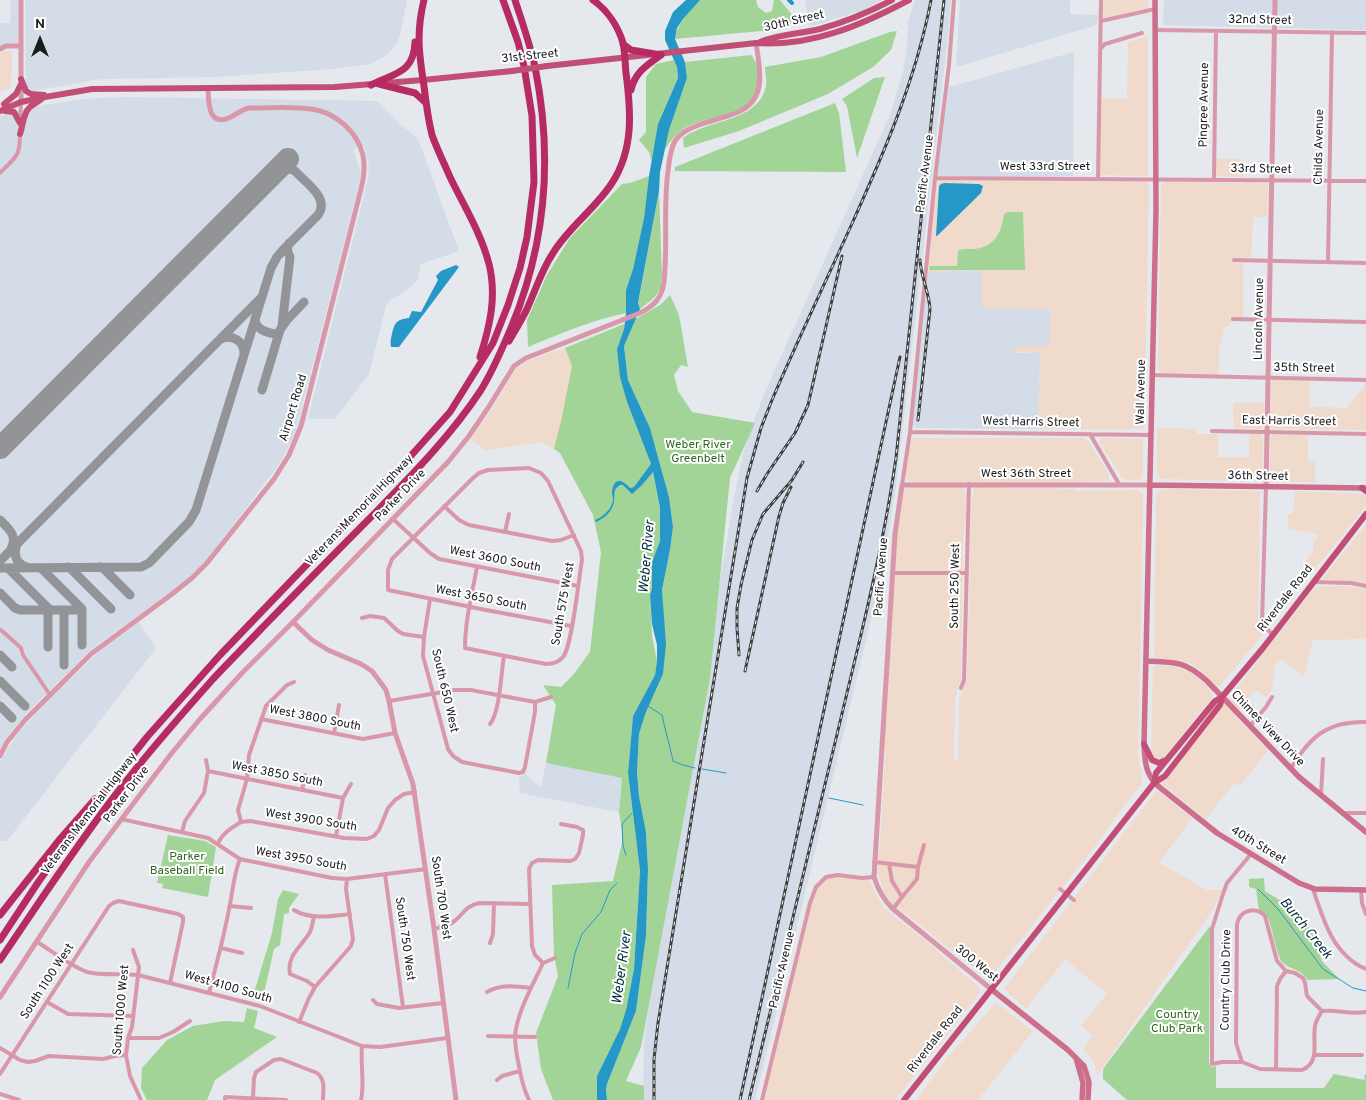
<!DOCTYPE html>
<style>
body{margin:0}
#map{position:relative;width:1366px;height:1100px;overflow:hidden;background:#e5e8ed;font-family:Overpass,sans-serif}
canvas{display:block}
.north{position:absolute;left:15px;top:15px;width:50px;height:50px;-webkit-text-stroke:4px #fff;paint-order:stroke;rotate:0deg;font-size:14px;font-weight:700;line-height:20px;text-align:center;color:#1a1b1d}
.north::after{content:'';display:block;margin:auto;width:18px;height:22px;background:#1a1b1d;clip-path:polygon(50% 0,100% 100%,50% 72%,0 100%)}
</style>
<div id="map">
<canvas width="1366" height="1100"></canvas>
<div class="north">N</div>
</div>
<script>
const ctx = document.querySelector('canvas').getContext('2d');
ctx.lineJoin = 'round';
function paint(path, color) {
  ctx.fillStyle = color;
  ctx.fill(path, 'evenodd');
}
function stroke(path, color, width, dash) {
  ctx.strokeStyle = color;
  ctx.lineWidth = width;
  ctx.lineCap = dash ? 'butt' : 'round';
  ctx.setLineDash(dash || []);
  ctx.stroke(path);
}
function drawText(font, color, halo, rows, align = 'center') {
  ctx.font = font + ' Overpass,sans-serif';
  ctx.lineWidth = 4;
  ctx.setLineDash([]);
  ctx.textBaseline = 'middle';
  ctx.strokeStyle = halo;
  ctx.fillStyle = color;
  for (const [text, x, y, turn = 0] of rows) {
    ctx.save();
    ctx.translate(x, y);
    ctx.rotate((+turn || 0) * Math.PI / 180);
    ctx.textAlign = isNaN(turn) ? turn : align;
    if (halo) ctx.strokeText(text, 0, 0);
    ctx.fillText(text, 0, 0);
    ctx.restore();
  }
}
const commercial = new Path2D(`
 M1103 0H1148V8L1102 18Z
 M1148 36V176L1098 175 1100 98 1127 99 1128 42Z
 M2 51H12L11 88 0 92V54Z
 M1216 159H1243V177L1218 176 1216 174Z
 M939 180 1146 182 1149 184 1144 429H1038L1040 353 1015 352V346L981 308V270L928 272 936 184Z
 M1164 182 1265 183 1268 185 1267 217H1253L1251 257 1233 258 1234 264 1243 263V317H1234L1232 322H1230L1229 327 1225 326 1219 349V374L1161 373 1158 370 1161 185Z
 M565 348 572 366 563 418 554 449 542 442 485 450 471 439 493 408 510 379 516 369 529 360Z
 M1273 380 1310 381 1309 407H1321L1346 408 1364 387V382H1366V430L1272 429 1270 427 1271 382Z
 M1233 403H1264L1263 427 1261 429 1234 428Z
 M1157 428 1197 429V434H1218V457H1249V434H1261L1263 437 1262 477 1258 481 1160 479 1157 474Z
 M1273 435H1308V461H1315V482H1273L1270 478V438Z
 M917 438H1083L1089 442 1110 477 1107 481 1069 483H913L907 480 905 476 910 442 913 439Z
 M1101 438 1143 439V474L1142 478 1138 480H1128L1122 478 1099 442Z
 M909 487H962L966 492V521L963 537 961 678 955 699 954 759 958 760 959 700 967 678 971 506 974 489 977 487 1075 489 1076 491 1137 490 1142 493 1143 497 1138 754 1142 778V784L1118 814 1090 853 990 978 986 977 892 903 885 894 878 875V866L880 842 885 761 886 752 884 749 897 528 904 489Z
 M1166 489 1260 491 1258 624 1261 625 1266 630 1265 632 1220 686H1216L1201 671 1191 664 1180 661 1156 658 1154 656 1156 496 1160 491Z
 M1295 491 1366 494V506L1314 570 1304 563 1313 552V543L1319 535 1288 528V514H1293Z
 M1366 524V584L1350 581 1322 579Z
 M1316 586H1349L1366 589V639L1313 640 1304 677 1281 659 1274 667V677L1271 691 1267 698 1256 690 1234 715 1268 750 1240 786 1234 783 1206 819 1162 784Z
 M1157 665 1176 667 1186 670 1198 677 1211 691 1213 695 1212 698 1163 758 1156 760 1151 755 1153 668Z
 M1157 790 1192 818 1159 863 1207 890H1223L1212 911 1098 1074 1093 1060 1083 1049 1093 1035 1081 1026 1107 994 1065 959 1026 1009 1004 989Z
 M831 877 869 879 877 897 885 909 937 950 938 952 979 987 980 992 940 1044 895 1100H764L814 893 822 881Z
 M996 1003 1033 1031 978 1100H916L948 1057Z`);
const built = new Path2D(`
 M11 0H18V43L6 44 0 47V23H10Z
 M25 0H407L400 35 397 43 388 54 371 64 333 69 214 77 101 79 33 91 26 86Z
 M805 0H882L863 10 809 27Z
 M915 0H951L948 35 896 486 880 582 755 1100H643L644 1044 649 999 734 498 743 454 751 428 765 392 890 115 903 72 907 47 908 22Z
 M960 0H1070V14L1098 15 1097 25 956 67Z
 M1164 0H1366V30L1163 25Z
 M1074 52 1073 176H937L949 87Z
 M123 97 377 101 400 124 418 139 459 251 421 264 418 280 405 292 393 298 386 305 369 374 335 419H308L368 179 369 165 364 146 354 149 361 176 295 434 280 463 205 563 182 583 92 649 25 715 10 733 0 749V116L44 105 85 99Z
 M981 270 982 308 1050 309 1049 346H1015V353H1040L1038 429 916 428 912 423 928 272Z
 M139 622 156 648 7 841H0V762L17 734 50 698 101 650Z
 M546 763 622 778 619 812 520 793 519 777 526 774 541 788Z`);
const green = new Path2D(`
 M700 0H756L758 7 766 13 772 11 774 0H780L797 21 783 29 675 39C678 21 688 13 700 0Z
 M897 31 891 50 873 67 828 94 739 131 684 148 683 138C686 136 689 133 693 132 718 119 759 119 766 86 767 80 765 73 765 67L821 57 890 32Z
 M751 55C758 63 759 70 758 80 758 84 758 89 757 92 749 116 701 116 682 130 675 135 669 144 664 150L669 130 687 78 685 62Z
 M674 60 677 67 678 78 658 124 653 156 651 160 649 152 639 140 646 132V77L656 64Z
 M885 77 857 158 847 106 842 99 874 78Z
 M835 103 839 113 846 172 675 171V167Z
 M649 176 644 218 633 269 626 290V313C592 320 559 334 528 347L527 320 547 275 570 238 622 184 630 183Z
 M659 191 662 275 661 288 655 297 640 309 638 304Z
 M1008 212H1023L1025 270H929L930 266H957L958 253 959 250C966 248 973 250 980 248 997 244 1002 229 1004 214Z
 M670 295 679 315 688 367 681 365 674 375 678 391 692 412 755 423 730 478 710 678 641 1047 626 1081 644 1086V1100H607L606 1090 607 1084 636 1011 646 936 648 869 646 832 639 796 637 772 639 734 646 712 663 674 664 630 662 590 670 550 673 527 669 497 650 428 628 380 624 346 634 320 660 305Z
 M624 324V329L617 349 627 402 651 464 660 508V541L652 562V588L650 596 652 636 657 661 655 675 633 716 628 773 640 871 634 969 626 1010 620 1029 597 1076V1100H553L541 1069 536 1033 558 976 554 955 552 885 613 881 622 843V831L619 812 622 778 546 763 556 705 543 685 561 687 573 675 590 652 601 552 593 515 560 453 554 449 562 417 572 366 565 348Z
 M168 835 205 841 216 847 208 897 162 888 163 884 157 883Z
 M1264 878 1265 891 1297 911 1312 932 1322 961 1339 979 1307 980C1302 969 1290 970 1282 962 1277 955 1272 929 1269 920L1266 914 1259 910 1256 889 1249 887V879Z
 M283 890 299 894 289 908V913L284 914 280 945 274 949 262 1002 252 999 272 933 278 899Z
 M1210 926 1209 1063 1211 1067 1216 1066V1088H1324L1334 1074 1365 1080 1364 1076 1366 1074V1100H1127L1103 1079V1069Z
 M247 1008 258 1011 254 1028 277 1037 215 1080 207 1100H147L141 1088 142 1068 167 1040 193 1026 224 1021 244 1022Z`);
const water = new Path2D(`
 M686 0H700L683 19 677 28 675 39 685 62 687 78 669 130 660 172 659 191 638 303 640 309 624 346 628 380 650 428 669 497 673 527 670 550 662 590 666 644 663 674 646 712 639 734 637 772 639 796 646 832 648 869 646 936 636 1011 607 1084 606 1090 607 1100H597V1076L620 1029 626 1010 634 969 640 871 628 773 633 716 655 675 657 661V645L652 624 650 596 652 588V562L660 541V508L653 472 642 485 632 494 623 485H620C613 490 615 492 614 500 614 510 605 518 596 522L595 520C603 517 612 509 613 500 613 497 612 495 612 492 614 477 622 479 630 488L634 487 651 464 627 402 620 377 617 349 624 329 626 313V290L633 269 644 218 649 176 658 124 678 78 677 67 665 40V31L673 12Z
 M944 183 979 184 983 186 981 193 937 236H936L939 186 941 184Z
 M456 265 459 267 399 347H391C390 342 391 338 392 334 395 321 397 320 409 318L412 311 421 312 438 280 436 276 441 271Z`);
const stream = new Path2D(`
 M648 706 662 715C665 731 670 745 673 761L683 765 695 768
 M702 769 726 773
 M829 798 863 805
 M626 855 623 846 622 824 632 813
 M1258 889 1278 909 1323 969 1353 988 1366 991
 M568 988 575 953 582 934 601 912 610 890 617 883`);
const canal = new Path2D(`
 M789 0 792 3`);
const taxiway = new Path2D(`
 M255 318C255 331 268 332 278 335
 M282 326 290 257 287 250 289 243
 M221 339C233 334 244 341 244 354
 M262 390 280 330 287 320 304 302
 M0 520C9 529 18 536 11 549
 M17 544C13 555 16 564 27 567
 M0 561 261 298
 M68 567 70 568 111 609
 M100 567 103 568 130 595
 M0 568 141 567 149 563 189 522 196 510 271 268 277 257 283 250 318 215C330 198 306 183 295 171 287 167 281 168 274 173
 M6 568 9 569 49 609 52 610
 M39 568 42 569 82 609V645
 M0 593 15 608 20 610H78L81 612 82 615
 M48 647V615L49 612 51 610
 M0 655 12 667
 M64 665V615L65 612 68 610
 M0 681 25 706
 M0 706 12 718`);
const runway = new Path2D(`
 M0 448 288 159`);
const minor = new Path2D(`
 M1101 21 1155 9
 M1155 30 1366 33
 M1101 48 1105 44 1142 33
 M20 121 21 102
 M0 173C16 156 20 158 20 133
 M935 178 1366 181
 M1098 179 1101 0
 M1214 179 1216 31
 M1234 260 1366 263
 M1328 262 1332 32
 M1233 319 1366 322
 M1152 375 1366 380
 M1212 431 1366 434
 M910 432 1151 435
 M1090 434 1119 484
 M902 485 910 432 935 178 949 65 954 0
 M1266 487 1262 622 1264 626 1273 635
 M444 506 459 520 469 525 552 541 561 540 574 535
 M393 519 430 553 439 559 578 586
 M505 532 509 514
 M477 567C472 594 465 621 465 648L546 664C552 664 559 662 563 657 572 647 579 577 582 560L581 551 548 481 541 473 529 468 488 470 479 473 473 478 392 559 388 570V590C449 603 510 615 571 626
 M892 573H966
 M1314 582 1351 583 1366 586
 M430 599 424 637 423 656 448 749 453 756 462 762 519 773 523 772 525 767 535 712V702
 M362 618 370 616 384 618 398 631 403 634 424 637
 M1 630 21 648 23 655 50 695
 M961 688 964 680 969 484
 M389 701 455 690H471L535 702 551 697
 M261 719 363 739 395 733
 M490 724C500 712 501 673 504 656
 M1250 726 1266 707 1272 697
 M334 733 339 705
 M1291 768C1310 737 1327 721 1366 722
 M208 771 343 798
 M302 790 305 775
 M1321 795 1323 759
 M1343 813H1366
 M121 819 208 838 240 859 332 878 347 879 426 869
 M241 822 250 821 344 838 367 839 374 836 379 830 388 808 395 800 404 794 415 792
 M182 832 185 821 204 793 208 771 206 760
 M336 836 343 798 351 784
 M218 843C223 833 231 828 241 822L238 810 247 779 249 755 266 706 287 685 294 682
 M1251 854 1227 883 1223 894 1212 929V1064L1222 1062H1242L1260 1069 1302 1070C1321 1062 1312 1042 1315 1026 1316 1020 1319 1016 1322 1011 1338 1009 1349 1015 1366 1012
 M874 862 918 867 917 879 902 897 892 881 889 864
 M918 867 924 845
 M385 874 403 1007
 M1060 889 1074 900
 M1313 889C1323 919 1333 955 1366 969
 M1361 890 1362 903 1366 914
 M230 906 251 908
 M893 909 902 897
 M294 910C310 920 332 916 350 914
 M314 916C313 921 312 927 310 932 302 946 286 956 290 974L307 981 315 987
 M434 929C441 927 447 926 453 922 464 915 463 907 479 903L530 904
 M36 941C50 950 72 967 87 972 103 976 121 973 138 975L260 1006 362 1046 380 1047 447 1038
 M490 943 493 934 494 903
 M221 948 242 953
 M133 950 139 967 132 1027 128 1038 126 1055 130 1076 141 1100
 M543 963 535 955 532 946 529 869 532 863 538 860 570 861 575 859 579 853 583 835V830L577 827 561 824
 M487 992C500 984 517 986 531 988
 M209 993C216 965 224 937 229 909 233 892 233 876 240 859
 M373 1000 377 1004 399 1008 443 1003
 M47 1002 68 1014 133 1016
 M299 1022 309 998 315 987 351 946 353 939 346 889 347 879
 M488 1036 535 1037
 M128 1038H159L173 1032 190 1021
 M0 1048 20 1060 28 1062 35 1061 49 1056 103 1059 115 1056 126 1055
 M1314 1055H1362
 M1242 1062 1236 1043 1237 924C1240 910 1255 906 1265 916L1277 961 1286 971 1295 973 1303 978 1305 983 1307 996 1322 1011
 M1276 1069 1277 986 1280 979 1286 971
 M0 1074 109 906 113 903 119 901 178 914 183 917V922L170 983
 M497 1080 502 1076 520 1071
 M0 1094 19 1100
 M253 1098 254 1078 256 1072 274 1060 281 1059 317 1073C326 1080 323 1090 323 1100
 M225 1100V1097L286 1100
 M361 1100C365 1082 360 1064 362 1046
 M529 1100C524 1090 521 1078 519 1066 517 1057 515 1046 515 1036 517 1012 533 985 543 963L555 958
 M762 1100 810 903 816 887 826 877 838 875 862 878 874 877`);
const tertiary = new Path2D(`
 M21 0V102
 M0 49 6 46H20
 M1266 487 1275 0
 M293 622 312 640 328 650 361 664 372 671 386 690 389 701 395 733 413 784 434 929 456 1100
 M0 756 7 742 25 720 91 654 172 594 192 578 207 563 274 479 289 455 301 426 361 189C364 178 365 166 363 155 357 131 335 112 311 109 291 106 269 108 249 108 240 110 235 116 226 119 207 124 209 100 208 89
 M991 989 893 909C883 899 878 890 874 877L895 534 902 485H1150
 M0 997 89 862 171 754 200 719 243 672 293 622 448 462 469 436 488 408 514 366 526 358 640 313C654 306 662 298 664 282 668 245 663 208 668 171 669 161 670 150 675 141 680 133 688 129 696 126 709 121 723 118 736 113 768 100 760 70 756 43`);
const secondary = new Path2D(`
 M1155 0 1156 211 1144 744C1145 761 1145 774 1158 786L1217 833 1299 883 1315 889 1366 890
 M1150 485 1366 488
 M1146 661C1175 662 1185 661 1207 681L1299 777 1366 832
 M991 989 1068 1050 1084 1066 1089 1082 1088 1100
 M1076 1058 1083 1083 1082 1100`);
const primary = new Path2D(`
 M760 42C779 34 800 34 820 29 845 22 869 12 892 0
 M547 66 756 43C811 47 862 25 909 0
 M21 79 26 91 31 94 44 95
 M4 104 16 94 21 84
 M0 111 21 102 45 97 92 89 335 87 423 80 512 71
 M5 111 14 112 20 123
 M20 134C23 126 23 113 30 107 34 104 40 101 44 97
 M1362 488 1366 491
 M1144 744 1152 760 1159 763 1166 760
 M1154 783 1156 773 1215 701 1222 697 1263 648 1366 514
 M904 1100 1154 783 1165 776 1220 705 1221 702 1222 697`);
const motorway = new Path2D(`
 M424 0C416 32 419 54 424 86 426 103 428 119 432 135 437 149 444 163 450 177 464 206 481 233 489 264 497 296 490 326 480 357
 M623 44 631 50 661 55
 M379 84 415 93 426 103
 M371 85C395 73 414 73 415 42
 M631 90C635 72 647 65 661 55
 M509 341C515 331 521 321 526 311 535 292 541 271 553 253 569 227 595 209 612 183 634 149 631 111 626 73 625 63 625 52 623 43 618 26 607 10 593 0
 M0 915 60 839 95 799
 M0 940 39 881 109 785 147 737 220 655 408 459 450 412 493 343 508 305 520 268 527 237 534 182 532 116 524 66 518 42 503 0
 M0 960C39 903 77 844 120 789 149 751 181 715 213 679 229 662 245 646 261 629 298 591 334 554 371 517 410 477 450 437 481 390 493 371 502 349 511 328 546 244 553 156 535 67 530 44 522 22 515 0`);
const rail = new Path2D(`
 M918 420 930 309C929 292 921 277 920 260
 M757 491 767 474 795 433 808 405 842 256
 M739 655 737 628V608L741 585 752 540 763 514 792 480 803 462
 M745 671 779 516 783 503 791 487
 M654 1100V1059L658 1023 747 478 761 428 772 400C797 342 824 285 850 228 883 155 916 80 931 0
 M740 1100 900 357
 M749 1100 859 643C874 581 887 521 896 458L944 0`);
const primaryBridge = new Path2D(`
 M512 71 547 66`);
const streetNames = [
 ["32nd Street",1260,21,1],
 ["30th Street",794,22,-13],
 ["31st Street",530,57,-6],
 ["Pingree Avenue",1205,105,-89],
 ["Childs Avenue",1320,147,-89],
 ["West 33rd Street",1045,168],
 ["33rd Street",1261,170,1],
 ["Pacific Avenue",926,174,-83],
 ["Lincoln Avenue",1260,319,-89],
 ["35th Street",1304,369,1],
 ["Wall Avenue",1142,392,-89],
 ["Airport Road",294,408,-73],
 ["East Harris Street",1289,422,1],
 ["West Harris Street",1031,423,1],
 ["West 36th Street",1026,475],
 ["36th Street",1258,477,1],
 ["Parker Drive",401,496,-46],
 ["Veterans Memorial Highway",360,511,-46],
 ["West 3600 South",495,560,11],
 ["Pacific Avenue",882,577,-86],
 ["South 250 West",956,586,-89],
 ["West 3650 South",481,599,11],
 ["Riverdale Road",1286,599,-52],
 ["South 575 West",564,604,-80],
 ["South 650 West",444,691,77],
 ["West 3800 South",315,719,11],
 ["Chimes View Drive",1267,729,46],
 ["West 3850 South",277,775,11],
 ["Parker Drive",127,795,-53],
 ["Veterans Memorial Highway",90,814,-53],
 ["West 3900 South",311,821,9],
 ["40th Street",1258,846,31],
 ["West 3950 South",301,860,10],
 ["South 700 West",440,898,82],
 ["South 750 West",404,939,82],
 ["300 West",976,964,39],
 ["Pacific Avenue",783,970,-77],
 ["Country Club Drive",1227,980,-89],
 ["South 1100 West",48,982,-57],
 ["West 4100 South",228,988,16],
 ["South 1000 West",122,1010,-85],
 ["Riverdale Road",936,1040,-52]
];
const parkNames = [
 ["Weber River",698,446],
 ["Greenbelt",698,460],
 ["Parker",187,858],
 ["Baseball Field",187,872],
 ["Country",1177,1016],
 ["Club Park",1177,1030]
];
const waterNames = [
 ["Weber River",648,557,-85],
 ["Burch Creek",1305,929,51],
 ["Weber River",623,968,-82]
];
paint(commercial, '#efdacc');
paint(built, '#d3dce7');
paint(green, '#a2d497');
paint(water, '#2698c8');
stroke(stream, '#2698c8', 1);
stroke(canal, '#2698c8', 4);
stroke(taxiway, '#929498', 9);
stroke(runway, '#929498', 22);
stroke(minor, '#d998aa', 4);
stroke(tertiary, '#d998aa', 5);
stroke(secondary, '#cd6f8b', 5.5);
stroke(primary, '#c24e76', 6);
stroke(motorway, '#b72b63', 7);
stroke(rail, '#3f4042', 3);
stroke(rail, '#fff', 1, [4]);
stroke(primaryBridge, '#c24e76', 6);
drawText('12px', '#1a1b1d', '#fff', streetNames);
drawText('12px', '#2e6720', '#fff', parkNames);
drawText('italic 14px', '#002f42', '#fff', waterNames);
</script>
